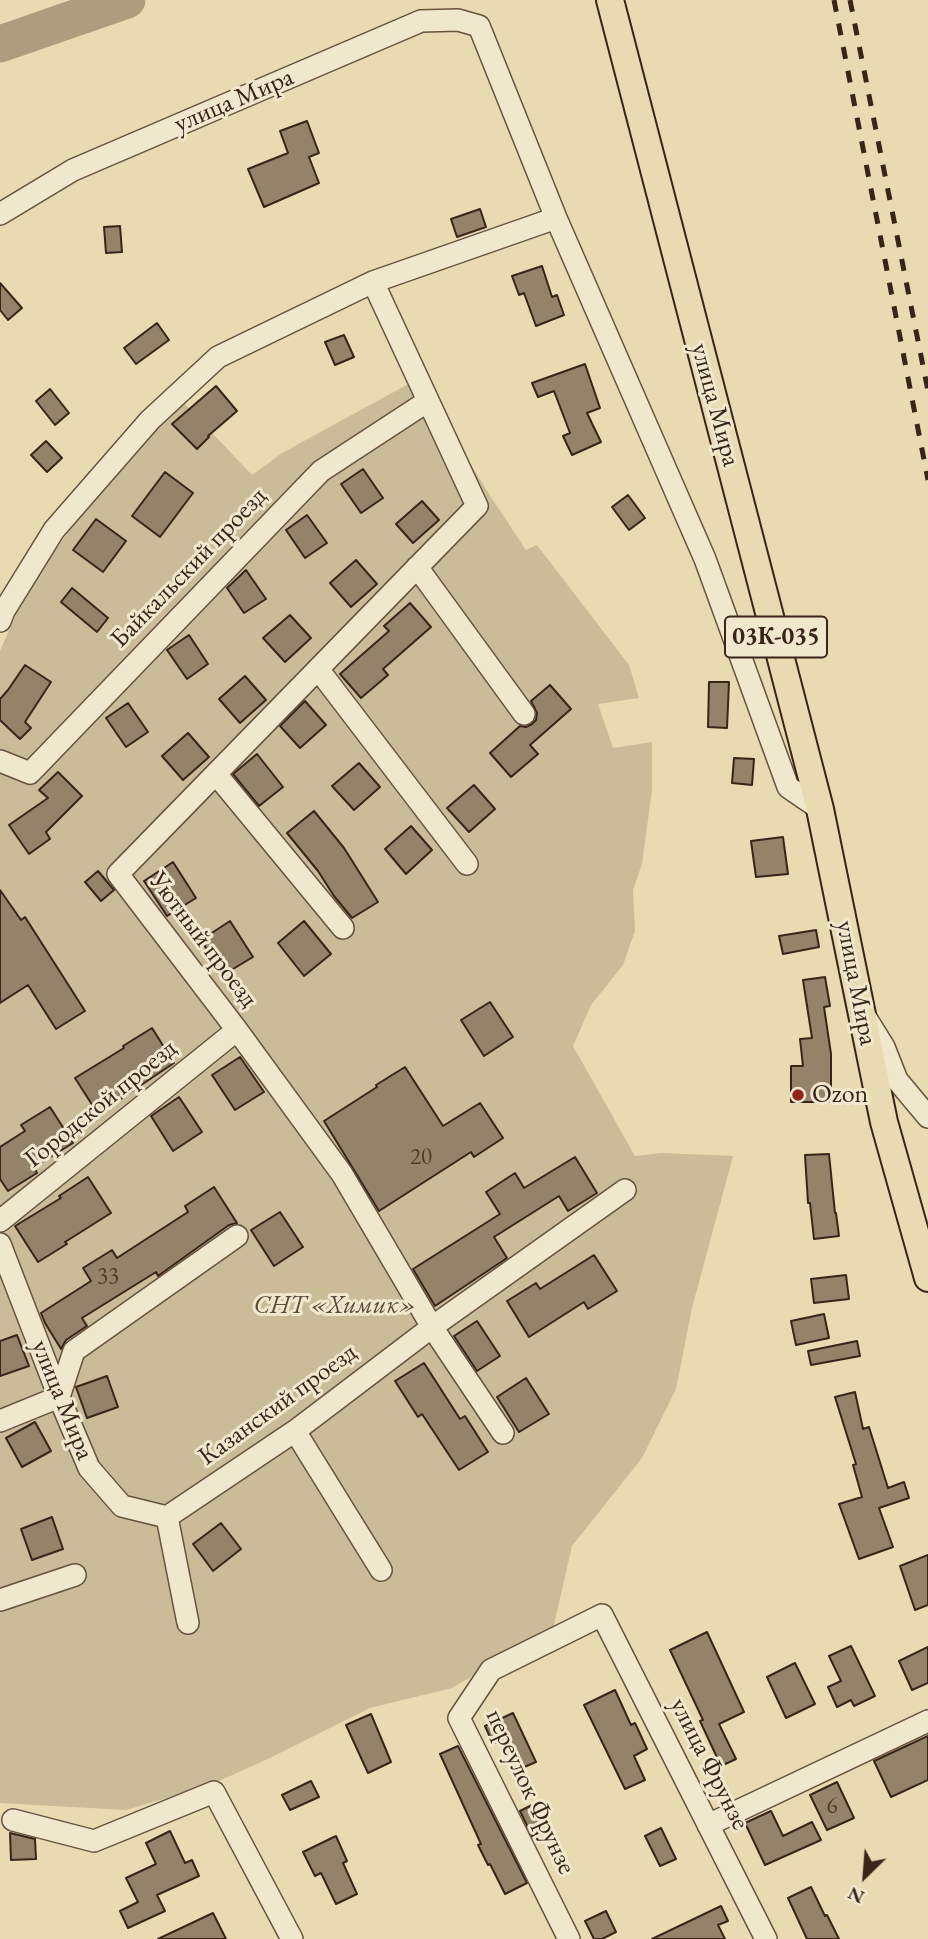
<!DOCTYPE html>
<meta charset="utf-8">
<style>
body{margin:0}
#map{position:relative;width:928px;height:1939px;overflow:hidden;background:#e8dbb2;font-family:"EB Garamond",serif}
canvas{display:block}
.north{position:absolute;left:830px;top:1841px;width:70px;height:70px;-webkit-text-stroke:5px #f0e8cd;paint-order:stroke;rotate:205deg;font-size:19px;font-weight:700;line-height:28px;text-align:center;color:#3a2419}
.north::after{content:'';display:block;margin:auto;width:24px;height:32px;background:#3a2419;clip-path:polygon(50% 0,100% 100%,50% 72%,0 100%)}
</style>
<div id="map">
<canvas width="928" height="1939"></canvas>
<div class="north">N</div>
</div>
<script>
const ctx = document.querySelector('canvas').getContext('2d');
ctx.lineJoin = 'round';
function paint(path, color) {
  ctx.fillStyle = color;
  ctx.fill(path, 'evenodd');
}
function stroke(path, color, width, dash) {
  ctx.strokeStyle = color;
  ctx.lineWidth = width;
  ctx.lineCap = dash ? 'butt' : 'round';
  ctx.setLineDash(dash || []);
  ctx.stroke(path);
}
function drawText(font, color, halo, rows, align = 'center') {
  ctx.font = font + ' "EB Garamond",serif';
  ctx.lineWidth = 6;
  ctx.setLineDash([]);
  ctx.textBaseline = 'middle';
  ctx.strokeStyle = halo;
  ctx.fillStyle = color;
  for (const [text, x, y, turn = 0] of rows) {
    ctx.save();
    ctx.translate(x, y);
    ctx.rotate((+turn || 0) * Math.PI / 180);
    ctx.textAlign = isNaN(turn) ? turn : align;
    if (halo) ctx.strokeText(text, 0, 0);
    ctx.fillText(text, 0, 0);
    ctx.restore();
  }
}
const green = new Path2D(`
 M423 376C451 438 489 494 526 550L537 545 629 665 639 698 598 704 613 748 652 742V790L642 864 633 890 635 931 623 965 591 1005 573 1046 635 1156 662 1153 733 1156 692 1308 676 1389 642 1458 572 1546 553 1629 452 1688 370 1708 270 1758 208 1786 126 1810 0 1803V651L28 587 112 473 182 401 252 475 282 453Z`);
const river = new Path2D(`
 M0 44 127 0`);
const building = new Path2D(`
 M307 121 319 153 309 157 319 183 264 207 248 169 288 153 280 131Z
 M480 209 486 227 457 237 451 219Z
 M120 226 122 252 106 253 104 227Z
 M542 266 552 297 557 295 564 315 536 326 524 293 519 295 512 276Z
 M0 283 22 308 8 320 0 310Z
 M157 323 169 340 136 364 124 348Z
 M344 335 354 357 335 365 325 342Z
 M585 364 600 408 587 413 601 442 572 455 563 436 570 433 554 391 538 397 532 383Z
 M216 386 237 411 208 436 209 437 197 449 172 424Z
 M50 389 69 413 55 425 36 401Z
 M46 441 62 458 47 472 31 455Z
 M363 469 383 498 361 513 341 484Z
 M165 472 193 493 160 537 132 516Z
 M628 495 645 518 629 530 612 507Z
 M422 501 439 520 413 543 396 524Z
 M307 515 327 543 305 558 286 530Z
 M96 519 126 541 103 572 73 550Z
 M356 560 377 584 351 607 330 583Z
 M246 570 266 599 244 613 227 588Z
 M72 588 108 618 97 632 61 602Z
 M410 603 431 627 383 669 388 675 361 698 340 674 389 631 384 626Z
 M290 615 311 638 285 662 263 638Z
 M189 635 208 664 187 679 167 650Z
 M25 665 51 682 25 722 31 728 20 739 0 720V699L8 690Z
 M245 676 266 700 240 723 219 699Z
 M709 682H729L727 728 708 727Z
 M550 685 571 709 530 745 538 754 511 777 490 753 520 726 526 727 532 724 536 720 537 713 531 701Z
 M305 701 326 725 300 748 280 726Z
 M128 703 148 732 126 747 106 718Z
 M188 733 209 757 183 780 162 756Z
 M257 754 283 787 259 806 233 774Z
 M734 758 754 759 752 785 732 783Z
 M359 763 380 787 354 810 332 786Z
 M58 772 82 796 46 832 50 839 29 854 9 825 48 798 39 790Z
 M474 785 495 809 469 832 447 808Z
 M314 811 344 848 378 902 352 918 334 896 318 871 287 833Z
 M411 826 432 850 406 874 385 849Z
 M783 837 788 874 756 877 751 841Z
 M173 862 196 898 167 916 144 881Z
 M98 871 114 890 101 901 85 882Z
 M0 890 21 920 25 917 85 1011 56 1029 28 985 0 1003Z
 M230 921 253 957 223 975 201 940Z
 M304 921 331 954 304 976 278 943Z
 M816 930 819 947 783 954 779 936Z
 M825 977 830 1006 824 1007 831 1054V1102H791V1066H803L800 1039 812 1038 803 980Z
 M490 1002 513 1037 484 1056 461 1020Z
 M152 1028 174 1063 98 1114 75 1078 124 1048 123 1046Z
 M240 1057 264 1092 235 1110 212 1075Z
 M405 1067 443 1126 480 1103 503 1138 474 1157 471 1152 379 1211 324 1121 377 1087 376 1085Z
 M179 1097 202 1132 173 1151 151 1116Z
 M50 1107 73 1143 34 1167 37 1173 8 1191 0 1179V1147L25 1131 21 1125Z
 M829 1154 835 1213H836L839 1236 814 1239 810 1203H808L805 1155Z
 M575 1157 597 1193 568 1211 559 1196 494 1237 507 1258 435 1306 413 1269 500 1214 486 1192 515 1173 524 1188Z
 M88 1177 111 1213 65 1242 67 1244 38 1262 15 1226 61 1198 59 1196Z
 M214 1187 237 1223 229 1225 158 1276 156 1272 82 1318 87 1326 66 1340 61 1349 45 1323 41 1313 91 1281 83 1268 112 1250 117 1258 188 1212 185 1206Z
 M280 1212 303 1247 274 1266 251 1230Z
 M594 1255 617 1291 588 1309 584 1302 529 1337 507 1301 536 1283 540 1289Z
 M846 1275 849 1299 814 1303 811 1279Z
 M824 1314 829 1338 796 1345 791 1321Z
 M477 1321 500 1356 477 1371 454 1336Z
 M17 1335 29 1366 0 1376V1341Z
 M857 1341 860 1356 811 1365 808 1351Z
 M424 1363 460 1419 465 1416 488 1452 459 1470 422 1414 418 1417 395 1381Z
 M107 1376 118 1407 87 1418 76 1387Z
 M526 1378 549 1414 519 1432 497 1397Z
 M855 1392 863 1429 869 1427 888 1488 904 1482 909 1498 879 1508 893 1547 859 1559 839 1504 862 1497 853 1465 856 1464 835 1397Z
 M35 1422 51 1451 22 1467 6 1438Z
 M52 1517 63 1549 32 1560 21 1529Z
 M221 1523 241 1549 213 1571 193 1544Z
 M928 1555V1605L915 1610 900 1566Z
 M707 1632 744 1712 719 1724 736 1759 721 1766 700 1721 703 1720 670 1650Z
 M851 1646 875 1696 854 1706 851 1700 837 1707 828 1687 841 1681 829 1656Z
 M928 1647V1683L912 1690 899 1661Z
 M795 1663 815 1704 786 1718 767 1677Z
 M615 1690 631 1725 635 1723 647 1749 634 1756 645 1780 625 1789 584 1705Z
 M513 1713 536 1762 515 1771 500 1740 493 1744 485 1726Z
 M371 1714 391 1762 368 1773 346 1725Z
 M928 1736V1780L891 1797 874 1761Z
 M458 1746 527 1883 505 1894 490 1864 488 1865 478 1845 481 1844 440 1754Z
 M311 1781 319 1797 290 1810 282 1795Z
 M837 1782 854 1818 827 1830 810 1795Z
 M536 1803 548 1828 532 1836 520 1811Z
 M771 1811 783 1836 812 1822 821 1840 765 1865 745 1823Z
 M661 1828 676 1859 660 1866 645 1836Z
 M170 1831 185 1863 192 1860 199 1876 157 1895 165 1911 128 1928 120 1911 138 1902 126 1878 156 1864 146 1843Z
 M10 1833 35 1839 36 1859 11 1860Z
 M336 1836 347 1861 343 1863 357 1894 336 1904 321 1873 315 1876 303 1852Z
 M811 1887 825 1916 827 1915 839 1939H807L788 1898Z
 M721 1906 728 1921 718 1925 725 1939H652Z
 M606 1911 616 1932 602 1939H594L585 1921Z
 M213 1913 226 1939H158Z`);
const minor = new Path2D(`
 M0 214 73 170 421 21 458 20 479 26 556 218 705 559 788 787 820 809
 M373 282 477 506 118 874 237 1030 342 1174 432 1327 503 1433
 M417 567 524 714
 M0 621 4 611 54 530 150 420 218 357 373 282 556 218
 M318 669 467 864
 M0 761 30 773 321 471 428 401
 M216 774 343 928
 M866 1018 884 1047 897 1080 928 1117
 M0 1221 237 1030
 M0 1244 59 1397 89 1468 122 1506 167 1517
 M0 1421 59 1397 74 1351 237 1236
 M295 1431 381 1570
 M167 1517 295 1431 432 1327 625 1190
 M167 1517 188 1623
 M0 1600 75 1575
 M13 1820 94 1841 214 1792 292 1939
 M708 1825 928 1721
 M569 1939 459 1718 491 1670 602 1615 766 1939`);
const major = new Path2D(`
 M610 0 820 809 884 1122 928 1278`);
const rail = new Path2D(`
 M834 0 928 480
 M850 0 928 391`);
const markers = [
 [798,1095,7,"#8f2418"]
];
const numberNames = [
 ["20",421,1158],
 ["33",108,1277],
 ["6",832,1807]
];
const shields = [
 [776,637,102]
];
const shieldNames = [
 ["03К-035",776,637]
];
const streetNames = [
 ["улица Мира",234,101,-23],
 ["улица Мира",715,405,75],
 ["Байкальский проезд",189,568,-46],
 ["Уютный проезд",203,940,53],
 ["улица Мира",856,983,79],
 ["Городской проезд",101,1104,-39],
 ["улица Мира",62,1400,68],
 ["Казанский проезд",278,1405,-36],
 ["улица Фрунзе",709,1764,63],
 ["переулок Фрунзе",530,1792,65]
];
const poiNames = [
 ["Ozon",812,1095]
];
const parkNames = [
 ["СНТ «Химик»",335,1306]
];
paint(green, '#cabc98');
stroke(river, '#ad9d7e', 37);
paint(building, '#948369');
stroke(building, '#3a2419', 2);
stroke(minor, '#66523f', 24);
stroke(major, '#3a2419', 30);
stroke(minor, '#f0e8cd', 21);
stroke(major, '#e8dbb2', 26);
stroke(rail, '#3a2419', 5, [12, 12]);
for (const [x, y, r, color] of markers) {
  const dot = new Path2D();
  dot.arc(x, y, r, 0, 2 * Math.PI);
  ctx.fillStyle = color;
  ctx.fill(dot);
  stroke(dot, '#f0e8cd', 2.5);
}
drawText('23px', '#503c2d', null, numberNames);
for (const [x, y, w] of shields) {
  const box = new Path2D();
  box.roundRect(x - w / 2, y - 20.5, w, 41, 5);
  ctx.fillStyle = '#f0e8cd';
  ctx.fill(box);
  stroke(box, '#3a2419', 2);
}
drawText('bold 24px', '#3a2419', null, shieldNames);
drawText('26px', '#3a2419', '#f0e8cd', streetNames);
drawText('26px', '#3a2419', '#f0e8cd', poiNames, 'left');
drawText('italic 26px', '#5e4a39', '#f0e8cd', parkNames);
</script>
